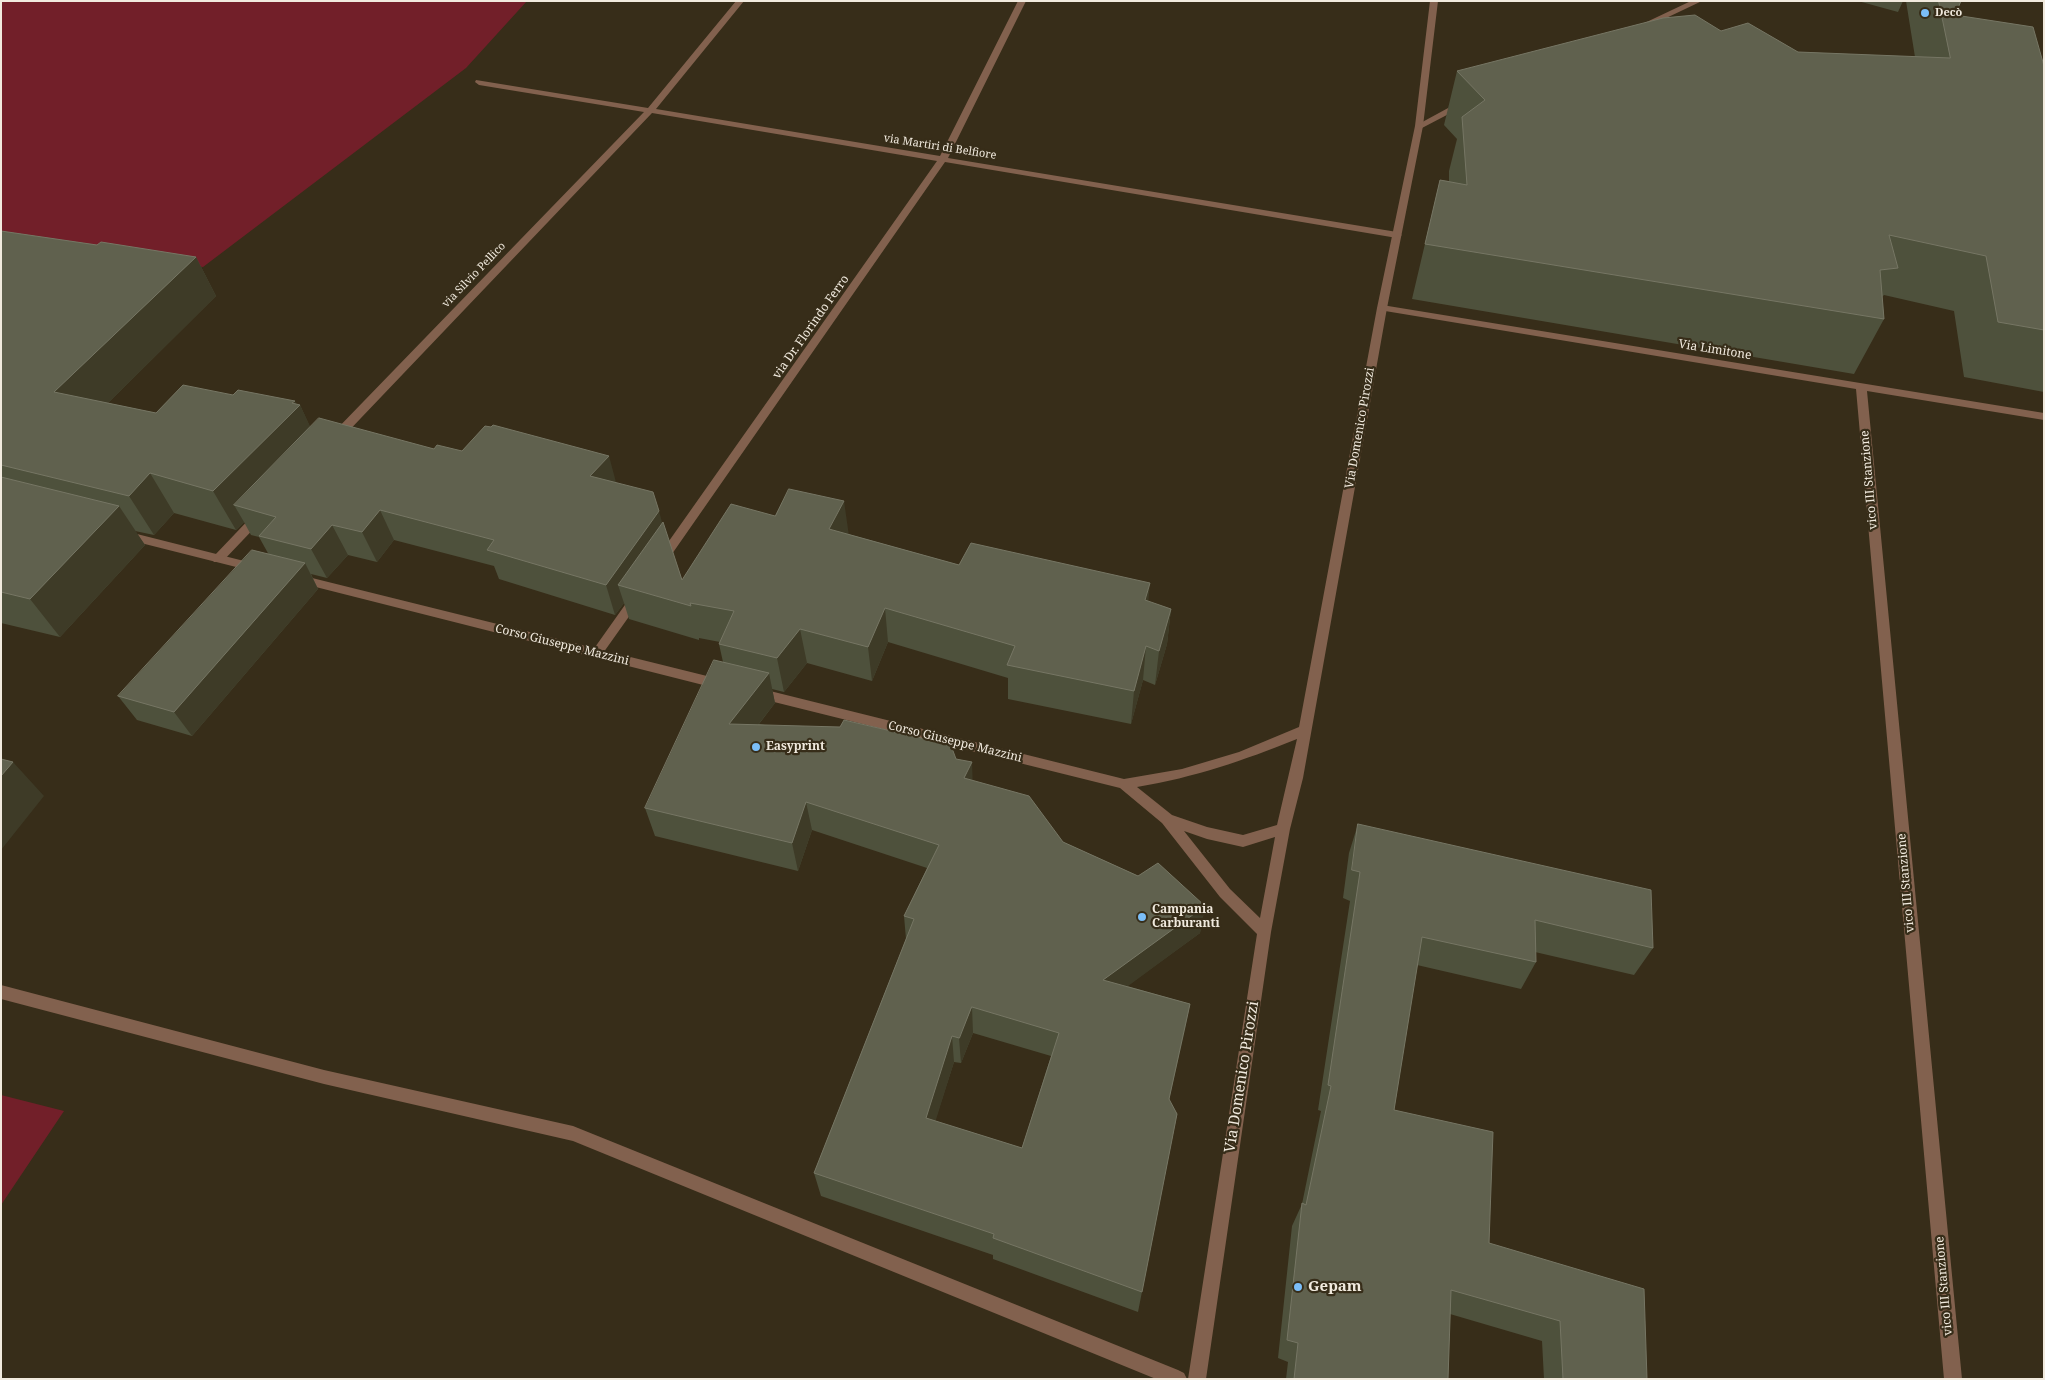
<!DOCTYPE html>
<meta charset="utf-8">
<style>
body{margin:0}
#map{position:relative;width:2045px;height:1380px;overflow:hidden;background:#372d19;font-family:"Noto Serif",serif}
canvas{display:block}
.frame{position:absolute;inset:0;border:2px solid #f1eade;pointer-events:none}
</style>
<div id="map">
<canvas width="2045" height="1380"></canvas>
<div class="frame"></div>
</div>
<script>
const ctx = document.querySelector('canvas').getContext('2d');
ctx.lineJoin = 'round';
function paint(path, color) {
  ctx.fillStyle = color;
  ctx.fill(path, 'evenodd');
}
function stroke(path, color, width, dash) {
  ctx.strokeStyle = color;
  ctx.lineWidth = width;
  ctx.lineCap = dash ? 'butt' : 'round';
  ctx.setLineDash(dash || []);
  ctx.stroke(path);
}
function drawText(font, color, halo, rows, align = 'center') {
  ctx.font = font + ' "Noto Serif",serif';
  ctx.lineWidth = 4.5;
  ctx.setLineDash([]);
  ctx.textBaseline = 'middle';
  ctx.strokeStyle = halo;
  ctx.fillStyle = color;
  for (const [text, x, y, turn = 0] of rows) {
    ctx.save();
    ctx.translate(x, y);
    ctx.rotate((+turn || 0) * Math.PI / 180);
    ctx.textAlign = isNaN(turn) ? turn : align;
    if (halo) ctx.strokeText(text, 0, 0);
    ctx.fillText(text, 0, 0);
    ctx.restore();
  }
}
const green = new Path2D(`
 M1 1H527L466 68 203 267 1 244Z
 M1 1095 64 1111 1 1205Z`);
const minor = new Path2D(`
 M736 1H744L656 109 940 156 1018 1H1026L948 158 1397 232 1402 235 1397 238 945 162 665 564 661 565 655 561 657 558 937 161 652 113 340 440H332L331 437 332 434 644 112 479 85 475 82 476 80 648 108Z
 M1691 1H1702L1643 29 1636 27Z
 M1461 101 1465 104 1464 106 1422 128 1415 126Z
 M1382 305 2044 413V420L1867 391 1962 1379H1944L1856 389 1379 310 1377 308Z
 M259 512 265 516 263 519 222 562H214L212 559 214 556 255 513Z
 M636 594 642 598 640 601 601 656H593L591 653 593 650 632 595Z
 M1 985 324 1070 573 1126 1178 1370 1184 1373 1187 1379H1156L573 1141 324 1084 1 999Z`);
const tertiary = new Path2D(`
 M1430 1H1438L1423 126 1387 308 1303 778 1290 829 1271 932 1206 1379H1188L1257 934 1220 897 1162 823 1120 788 758 698 754 696 752 693 754 690 758 688 1124 779 1182 769 1239 752 1299 727 1377 308 1415 126ZM1297 739 1277 825 1243 835 1207 827 1172 815 1137 787C1196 777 1242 761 1297 739ZM1184 831 1207 839 1243 847 1275 837 1260 918 1230 889Z
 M125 531 256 564 262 568 256 572 121 538 119 535 121 532Z
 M300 575 719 679 723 681 725 684 723 687 719 689 296 582 294 579 296 576Z`);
const wall = new Path2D(`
 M1858 1H1903L1898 12Z
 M1906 1H1961L1955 15 2044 66V392L1964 377 1954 311 1884 295 1882 297 1884 319 1854 374 1412 299 1440 180 1449 181V171L1457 139 1444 125 1457 71 1721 31 1798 52 1915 57Z
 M1 231 97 245 196 257 216 296 108 403 156 413 233 395 297 404 300 405 310 427 434 449 462 451 616 483 662 523 682 580 848 534 959 565 1148 602 1171 609 1167 644 1155 685 1143 680 1131 724 1008 699V678L888 642 872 681 807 663 784 692 772 689 775 703 759 724 956 759 972 780 1063 842 1205 906 1200 933 1127 986 1190 1004 1169 1100 1177 1114 1138 1312 993 1259V1255L821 1196 814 1173 906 939 904 916 927 868 812 830 798 871 655 836 645 808 723 662 719 644 720 642 699 638V640L629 619 624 603 615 615 499 579 494 566 394 540 377 562 348 555 327 578 311 574 318 589 192 736 137 720 118 696 269 555 259 537 251 535 244 522 236 530 174 513 154 535 135 531 145 545 60 637 1 623ZM973 1033 1051 1056 1022 1148 935 1121 954 1062 961 1063Z
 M1358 824 1653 948 1634 975 1535 952 1536 962 1521 989 1417 965 1394 1110 1489 1243 1647 1379H1544L1542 1341 1450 1314 1448 1379H1286L1288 1362 1278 1358 1292 1226 1302 1204 1321 1111 1318 1110 1350 901 1343 898 1349 853Z`);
const shadedWall = new Path2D(`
 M196 257 216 296 79 432 54 392Z
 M295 401 298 407 300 405 319 445 234 505 244 522 236 530 213 491Z
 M609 456 617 486 590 476Z
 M150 473 174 513 154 535 129 496Z
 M844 501 849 536 829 529Z
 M119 506 145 545 60 637 30 599Z
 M380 510 394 540 377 562 362 532Z
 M659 511 667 541 618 585 624 603 615 615 606 585Z
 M332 525 348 555 327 578 311 549Z
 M305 563 318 589 192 736 174 712Z
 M1150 583 1147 617 1145 600Z
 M885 608 888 642 872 681 868 647Z
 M1171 609 1167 644 1155 685 1159 651Z
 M800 629 807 663 784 692 777 658Z
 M1146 646 1143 680 1131 724 1134 691Z
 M769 673 775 703 736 753 729 724Z
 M13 762 44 796 1 850V776Z
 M972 762 973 791 964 778Z
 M806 802 812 830 798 871 792 843Z
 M1205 906 1200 933 1101 1006 1103 980Z
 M1190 1004 1185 1030 1164 1123 1169 1099Z
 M972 1007 973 1033 961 1063 959 1038Z
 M952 1036 954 1062 929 1142 926 1118Z`);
const building = new Path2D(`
 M1939 1H1961L1955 15 2033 27 2044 66V330L1998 322 1986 256 1889 235 1898 268 1880 270 1884 319 1425 244 1440 180 1467 185 1462 117 1485 100 1457 71 1663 18 1695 15 1721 31 1748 23 1798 52 1950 58Z
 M1 231 97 245 101 242 196 257 54 392 156 413 183 385 233 395 238 390 295 401 292 403 300 405 213 491 150 473 129 496 1 465Z
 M319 418 434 449 437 445 462 451 485 426 491 427 493 425 609 456 590 476 653 492 659 511 606 585 487 550 494 540 380 510 362 532 332 525 311 549 259 536 276 517 234 505Z
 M1 477 119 506 30 599 1 592Z
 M789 489 844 501 829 529 959 565 971 543 1150 583 1145 600 1171 609 1159 651 1146 646 1134 691 1007 665 1015 646 885 608 868 647 800 629 777 658 719 644 734 611 690 603 691 606 618 585 663 522 682 580 731 504 775 516Z
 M252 550 305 563 174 712 118 696Z
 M714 660 769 673 729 724 840 727 844 720 934 741 949 740 956 759 972 762 964 778 1029 796 1063 842 1138 876 1158 863 1205 906 1103 980 1190 1004 1169 1099 1177 1114 1142 1292 993 1238 994 1234 814 1173 914 919 904 916 939 845 806 802 792 843 645 808ZM972 1007 1059 1033 1022 1148 926 1118 952 1036 959 1038Z
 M1 759 13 762 1 776Z
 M1358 824 1651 890 1653 948 1535 920 1536 962 1422 937 1394 1110 1493 1132 1489 1243 1644 1289 1647 1379H1563L1560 1321 1451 1290 1448 1379H1294L1298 1343 1287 1340 1302 1203 1306 1205 1331 1086 1328 1085 1360 872 1352 870Z`);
const markers = [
 [1925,13,5,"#7bbef8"],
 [756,747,5,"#7bbef8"],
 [1142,917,5,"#7bbef8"],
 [1298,1287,5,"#7bbef8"]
];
const farPoinames = [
 ["Decò",1935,13]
];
const farStreetnames = [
 ["via Martiri di Belfiore",940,147,9],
 ["via Silvio Pellico",474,275,-46]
];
const streetNames = [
 ["via Dr. Florindo Ferro",811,327,-55],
 ["Via Limitone",1715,350,9],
 ["Via Domenico Pirozzi",1360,428,-80],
 ["vico III Stanzione",1869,480,-95],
 ["Corso Giuseppe Mazzini",562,645,14],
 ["Corso Giuseppe Mazzini",955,742,14],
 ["vico III Stanzione",1906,883,-95],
 ["vico III Stanzione",1944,1286,-95]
];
const poiNames = [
 ["Easyprint",766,747],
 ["Campania",1152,910],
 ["Carburanti",1152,924]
];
const nearStreetnames = [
 ["Via Domenico Pirozzi",1242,1077,-81]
];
const nearPoinames = [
 ["Gepam",1308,1287]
];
paint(green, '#721f29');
paint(minor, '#82614e');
paint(tertiary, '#82614e');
paint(wall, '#4e513c');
paint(shadedWall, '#3e3b27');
paint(building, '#60614e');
stroke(building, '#767664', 1);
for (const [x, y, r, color] of markers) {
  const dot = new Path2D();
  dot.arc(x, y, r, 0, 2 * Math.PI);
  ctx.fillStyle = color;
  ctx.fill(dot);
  stroke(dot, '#372d19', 2);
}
drawText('bold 11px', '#f1eade', '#372d19', farPoinames, 'left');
drawText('11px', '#f1eade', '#372d19', farStreetnames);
drawText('12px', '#f1eade', '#372d19', streetNames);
drawText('bold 12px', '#f1eade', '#372d19', poiNames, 'left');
drawText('15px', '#f1eade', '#372d19', nearStreetnames);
drawText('bold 15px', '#f1eade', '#372d19', nearPoinames, 'left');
</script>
